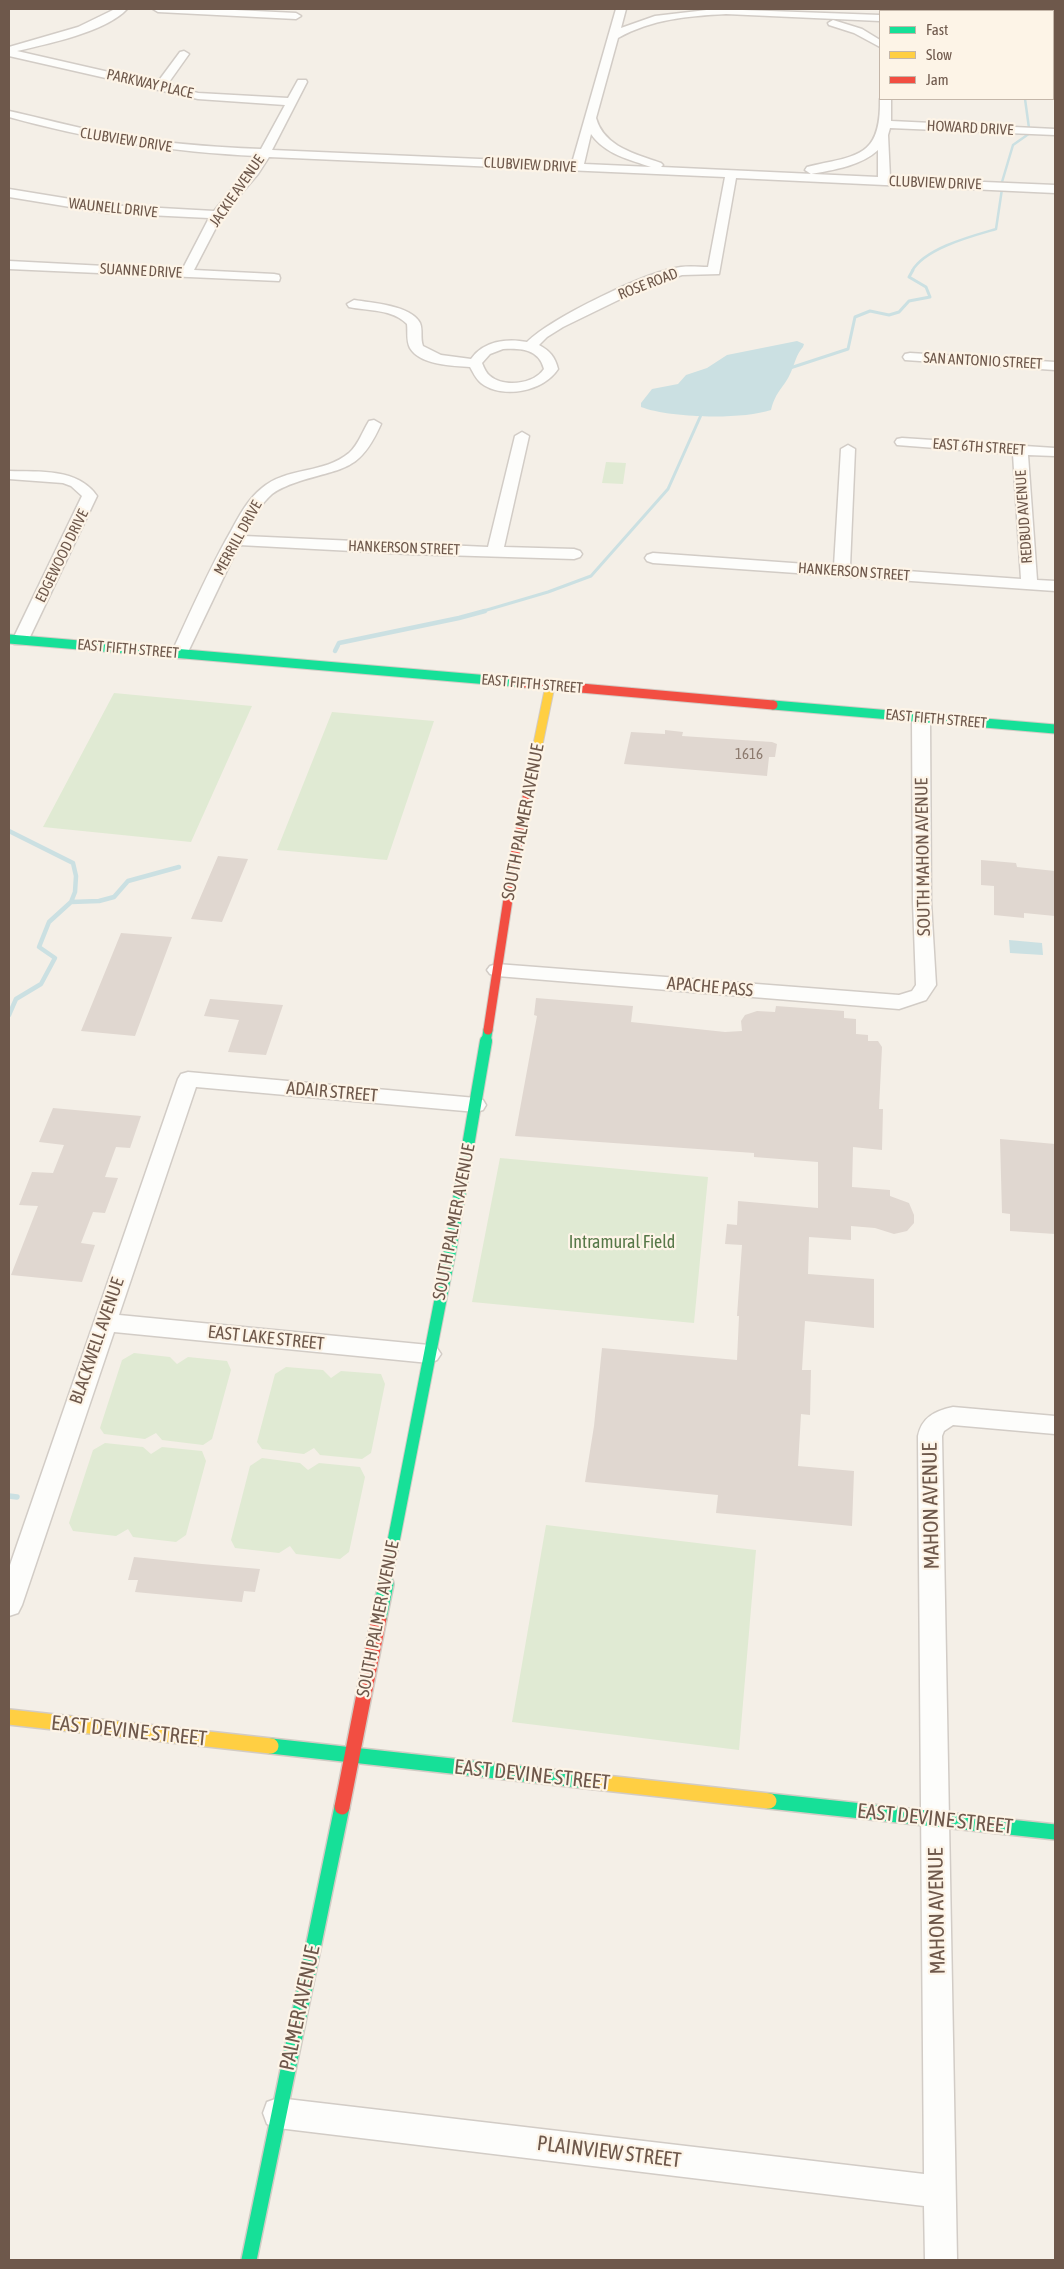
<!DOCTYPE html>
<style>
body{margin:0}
#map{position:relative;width:1064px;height:2269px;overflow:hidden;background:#f4efe7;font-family:"Asap Condensed",sans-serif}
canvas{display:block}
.frame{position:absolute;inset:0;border:10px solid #6e584b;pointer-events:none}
.legend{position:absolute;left:879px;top:10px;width:175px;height:90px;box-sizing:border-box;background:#fdf4e7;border:1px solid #c4b6a9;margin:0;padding:6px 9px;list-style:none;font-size:15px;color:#6e584b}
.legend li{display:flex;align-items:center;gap:10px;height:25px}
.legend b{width:25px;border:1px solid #c4b6a9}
</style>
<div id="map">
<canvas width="1064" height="2269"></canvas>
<div class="frame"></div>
<ul class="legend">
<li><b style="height:6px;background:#16e098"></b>Fast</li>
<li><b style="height:6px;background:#ffcf43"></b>Slow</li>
<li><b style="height:6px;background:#f24e42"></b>Jam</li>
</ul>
</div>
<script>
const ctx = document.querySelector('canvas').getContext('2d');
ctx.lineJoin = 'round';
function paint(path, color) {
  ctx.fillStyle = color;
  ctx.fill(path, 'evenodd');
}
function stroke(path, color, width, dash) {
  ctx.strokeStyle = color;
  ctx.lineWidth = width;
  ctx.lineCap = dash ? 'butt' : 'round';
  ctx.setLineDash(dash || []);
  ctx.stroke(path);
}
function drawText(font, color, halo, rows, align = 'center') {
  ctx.font = font + ' "Asap Condensed",sans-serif';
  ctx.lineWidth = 4.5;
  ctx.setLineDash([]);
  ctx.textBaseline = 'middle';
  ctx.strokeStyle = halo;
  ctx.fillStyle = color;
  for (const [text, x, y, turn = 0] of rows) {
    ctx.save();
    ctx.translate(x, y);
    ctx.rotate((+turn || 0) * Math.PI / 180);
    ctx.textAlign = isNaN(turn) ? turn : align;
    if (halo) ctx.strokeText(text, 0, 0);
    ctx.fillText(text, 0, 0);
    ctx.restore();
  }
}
const green = new Path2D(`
 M606 462 626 463 623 484 602 483Z
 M114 693 252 706 191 842 43 827Z
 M332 712 434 721 387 860 277 850Z
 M500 1158 708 1177 694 1323 472 1302Z
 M134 1353 170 1357 177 1364 188 1357 227 1361 231 1370 212 1439 203 1445 162 1440 156 1433 145 1439 104 1434 100 1428 122 1360Z
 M286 1367 323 1370 331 1378 341 1371 381 1374 385 1384 371 1453 362 1459 320 1455 314 1448 304 1454 262 1449 257 1442 275 1374Z
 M105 1443 143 1447 151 1454 162 1447 202 1451 206 1461 186 1535 176 1542 133 1537 128 1529 116 1536 73 1531 69 1523 93 1450Z
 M262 1458 300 1463 308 1470 319 1463 360 1467 365 1477 349 1552 340 1559 296 1554 290 1546 279 1553 235 1548 231 1540 250 1466Z
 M546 1525 756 1550 739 1750 512 1722Z`);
const water = new Path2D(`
 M797 341 804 344 803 347C796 355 795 363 791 372 784 388 776 390 771 410 741 420 670 418 641 407V403L652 389 678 384 686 375 707 368 727 355Z
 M1009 940 1042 943 1043 955 1010 953Z`);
const streamFar3 = new Path2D(`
 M1025 99 1029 128
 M1002 182 1013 145 1030 133
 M912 271C925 248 972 236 996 229L1002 189`);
const streamFar2 = new Path2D(`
 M787 369 848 349 855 317 870 311 889 315 899 312 909 301 930 297 926 287 909 277 913 270
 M480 612 548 592 591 576 668 489 701 415 706 412`);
const streamFar1 = new Path2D(`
 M335 651 339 643 459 618 485 611
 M9 831 73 863 76 876 75 892 71 902 49 922 39 947 55 958 41 984 16 999 9 1015
 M71 902 99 901 114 897 128 881 179 867`);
const stream = new Path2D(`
 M9 1496 17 1497`);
const building = new Path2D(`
 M665 730 683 732 682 736 772 742 777 744 775 757H769L767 776 624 764 631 732 665 734Z
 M218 856 248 859 222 922 191 919Z
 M981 860 1016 863 1017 867 1055 871V916L1024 913V918L994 915V886L981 885Z
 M121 933 172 937 135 1036 81 1031Z
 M536 998 633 1006 631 1022 725 1032 742 1031 741 1021 745 1015 757 1011 775 1012 776 1006 844 1011V1018L856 1019V1034L868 1035V1041H878L882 1047 879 1109H883L882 1150 853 1147 852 1187 890 1190V1196L909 1203 914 1215V1223L907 1231 894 1234 875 1228 851 1226V1240L809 1237 808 1274 874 1279V1328L805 1321 802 1370H811L810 1415 801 1414 798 1466 854 1471 852 1526 716 1513 718 1495 585 1482 594 1426 602 1348 737 1360 739 1316H737L742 1245 725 1244 727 1224 737 1225 738 1201 818 1208V1162L754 1157V1153L515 1136 537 1016 534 1015Z
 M210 999 283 1005 266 1055 228 1052 239 1020 204 1016Z
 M53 1108 141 1116 130 1148 116 1147 105 1177 118 1178 105 1213 93 1212 81 1243 95 1245 82 1282 11 1275 38 1206 19 1205 32 1172 53 1173 64 1145 39 1142Z
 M1000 1139 1055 1144V1234L1010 1231V1214L1002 1213Z
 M134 1557 202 1564 260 1569 255 1592 244 1591 242 1602 135 1592 138 1580H128Z`);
const street = new Path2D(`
 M115 9H127C106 32 47 44 17 51L157 83 180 52 184 51 189 54 167 85 198 93 288 98 298 80H306L307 82 272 150 572 163 616 9H626L621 28 655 16 715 9 880 15V21L726 14C688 16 652 19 618 38L596 118C604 147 636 154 661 163L663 165 661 167 878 177V150C861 166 833 170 811 174L805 170 807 167C856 155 881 159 880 99H891V121L1055 129V135L890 128 888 135 890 178 1055 185V193L736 178 719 274 682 275 643 288 563 327 547 337 539 345C550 351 555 357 558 369 544 391 503 400 481 383 476 379 473 372 470 367 453 366 420 365 410 348 406 340 408 332 407 324 393 309 368 311 349 307L347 304 354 300C371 303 411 305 420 323 423 330 420 338 423 346L441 355 471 359C483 341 507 338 527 342 551 318 647 271 681 267 690 266 700 267 708 267L725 177 269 157 258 174 222 216 194 270 274 274 279 275 280 278 279 281 9 269V261L182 270 209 218 107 213 9 197V189L107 205 214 211 249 169 257 156C172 152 91 140 9 117V111C41 118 73 127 105 133 157 143 209 147 261 149L285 105 198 99 9 56V47L78 27ZM591 134C604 154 631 160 651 167L584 164ZM503 349C521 348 539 349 544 369 534 384 504 388 490 376 486 373 484 368 482 363L490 354Z
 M153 9H214L296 13 301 16 296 19 158 12Z
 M833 20 862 29 880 40V47L854 33 829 25 828 23Z
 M1053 73H1055V79H1053Z
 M910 353 1055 362V370L905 360 903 357 905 354Z
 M374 420 381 424C360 471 345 467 300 481 291 484 280 488 272 494 259 505 252 522 244 536L488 547 515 436 522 432 529 436 504 547 574 549 580 551 582 554 580 557 574 559 409 554 239 545 187 654 185 658H173L171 654C190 613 208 571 231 531 239 516 248 499 262 488 286 467 324 474 349 453 359 444 362 432 369 421Z
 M902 438 1055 448V456L1028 455 1037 580 1055 581V591L653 563 647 561 645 558 647 555 653 553 834 566 841 449 848 445 855 449 850 567 1021 579 1013 454 897 445 895 442 897 439Z
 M9 471C40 472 78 468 97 496L28 641 26 644H14L12 641 82 496 71 486 63 483 9 479Z
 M921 713 927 714 930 718 931 902 936 985 926 1000 899 1009 497 976 490 974 487 970 490 966 497 964 899 995 912 991 916 985 913 902 912 718 915 714Z
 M188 1072 476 1098 483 1100 486 1105 483 1110 476 1112 196 1087 119 1315 429 1345 437 1348 441 1354 437 1360 429 1363 114 1332 22 1605 18 1613 9 1616V1568L178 1079 181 1074Z
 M953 1407 1055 1416V1434L953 1425 944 1431 942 1436 957 2260H925L924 2206 278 2128 267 2124 263 2113 267 2102 278 2098 924 2174 918 1436C922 1417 935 1411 953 1407Z`);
const fastFar2 = new Path2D(`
 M9 639 524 683
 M773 705 1055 729
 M486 1042 488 1030`);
const fastFar1 = new Path2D(`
 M385 1585 450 1251 486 1041`);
const fast = new Path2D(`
 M379 1618 386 1584
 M271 1746 596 1782
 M769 1801 1055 1832
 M249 2260 342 1807`);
const slowFar1 = new Path2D(`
 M530 783 550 686`);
const slow = new Path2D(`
 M9 1717 271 1746
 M596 1782 769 1801`);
const jamFar1 = new Path2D(`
 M524 683 773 705
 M488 1030 514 860 530 783`);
const jam = new Path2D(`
 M342 1807 379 1618`);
const farStreetnames = [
 ["PARKWAY PLACE",150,84,13],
 ["HOWARD DRIVE",970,128,3],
 ["CLUBVIEW DRIVE",126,140,9],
 ["CLUBVIEW DRIVE",530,165,3],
 ["CLUBVIEW DRIVE",935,183,2],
 ["JACKIE AVENUE",237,191,-55],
 ["WAUNELL DRIVE",113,208,6],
 ["SUANNE DRIVE",141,271,3],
 ["ROSE ROAD",648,284,-21],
 ["SAN ANTONIO STREET",983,361,3],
 ["EAST 6TH STREET",979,447,4],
 ["REDBUD AVENUE",1024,517,-94],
 ["MERRILL DRIVE",238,538,-61],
 ["HANKERSON STREET",404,548,2],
 ["EDGEWOOD DRIVE",62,556,-64],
 ["HANKERSON STREET",854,572,4],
 ["EAST FIFTH STREET",128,649,5],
 ["EAST FIFTH STREET",532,684,5],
 ["EAST FIFTH STREET",936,719,5]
];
const numberNames = [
 ["1616",749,754]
];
const streetNames = [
 ["SOUTH PALMER AVENUE",523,822,-79],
 ["SOUTH MAHON AVENUE",923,857,-91],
 ["APACHE PASS",710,987,5],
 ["ADAIR STREET",332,1092,5],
 ["SOUTH PALMER AVENUE",454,1222,-79],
 ["EAST LAKE STREET",266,1338,6],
 ["BLACKWELL AVENUE",97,1341,-71],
 ["SOUTH PALMER AVENUE",378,1619,-79]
];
const parkNames = [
 ["Intramural Field",622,1242]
];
const nearStreetnames = [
 ["MAHON AVENUE",931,1506,-91],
 ["EAST DEVINE STREET",129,1731,6],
 ["EAST DEVINE STREET",532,1775,6],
 ["EAST DEVINE STREET",935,1819,6],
 ["MAHON AVENUE",937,1911,-91],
 ["PALMER AVENUE",300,2008,-78],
 ["PLAINVIEW STREET",609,2152,7]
];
paint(green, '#e0ead3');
paint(water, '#cbe0e2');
stroke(streamFar3, '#cbe0e2', 2.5);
stroke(streamFar2, '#cbe0e2', 3);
stroke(streamFar1, '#cbe0e2', 4.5);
stroke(stream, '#cbe0e2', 5.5);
paint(building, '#e0d7d0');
stroke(street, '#d2ccc6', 3);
stroke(fastFar2, '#d2cbc4', 11);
stroke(fastFar1, '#d2cbc4', 14);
stroke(fast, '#d2cbc4', 18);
stroke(slowFar1, '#d2cbc4', 11);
stroke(slow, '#d2cbc4', 18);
stroke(jamFar1, '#d2cbc4', 11);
stroke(jam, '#d2cbc4', 18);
paint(street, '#fdfdfb');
stroke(fastFar2, '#16e098', 9);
stroke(fastFar1, '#16e098', 12);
stroke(fast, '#16e098', 15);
stroke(slowFar1, '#ffcf43', 9);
stroke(slow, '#ffcf43', 15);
stroke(jamFar1, '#f24e42', 9);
stroke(jam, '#f24e42', 15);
drawText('15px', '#6e584b', '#fdf4e7', farStreetnames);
drawText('15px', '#8c7a6e', null, numberNames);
drawText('18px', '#6e584b', '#fdf4e7', streetNames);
drawText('18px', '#567848', '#fdf4e7', parkNames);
drawText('21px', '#6e584b', '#fdf4e7', nearStreetnames);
</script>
